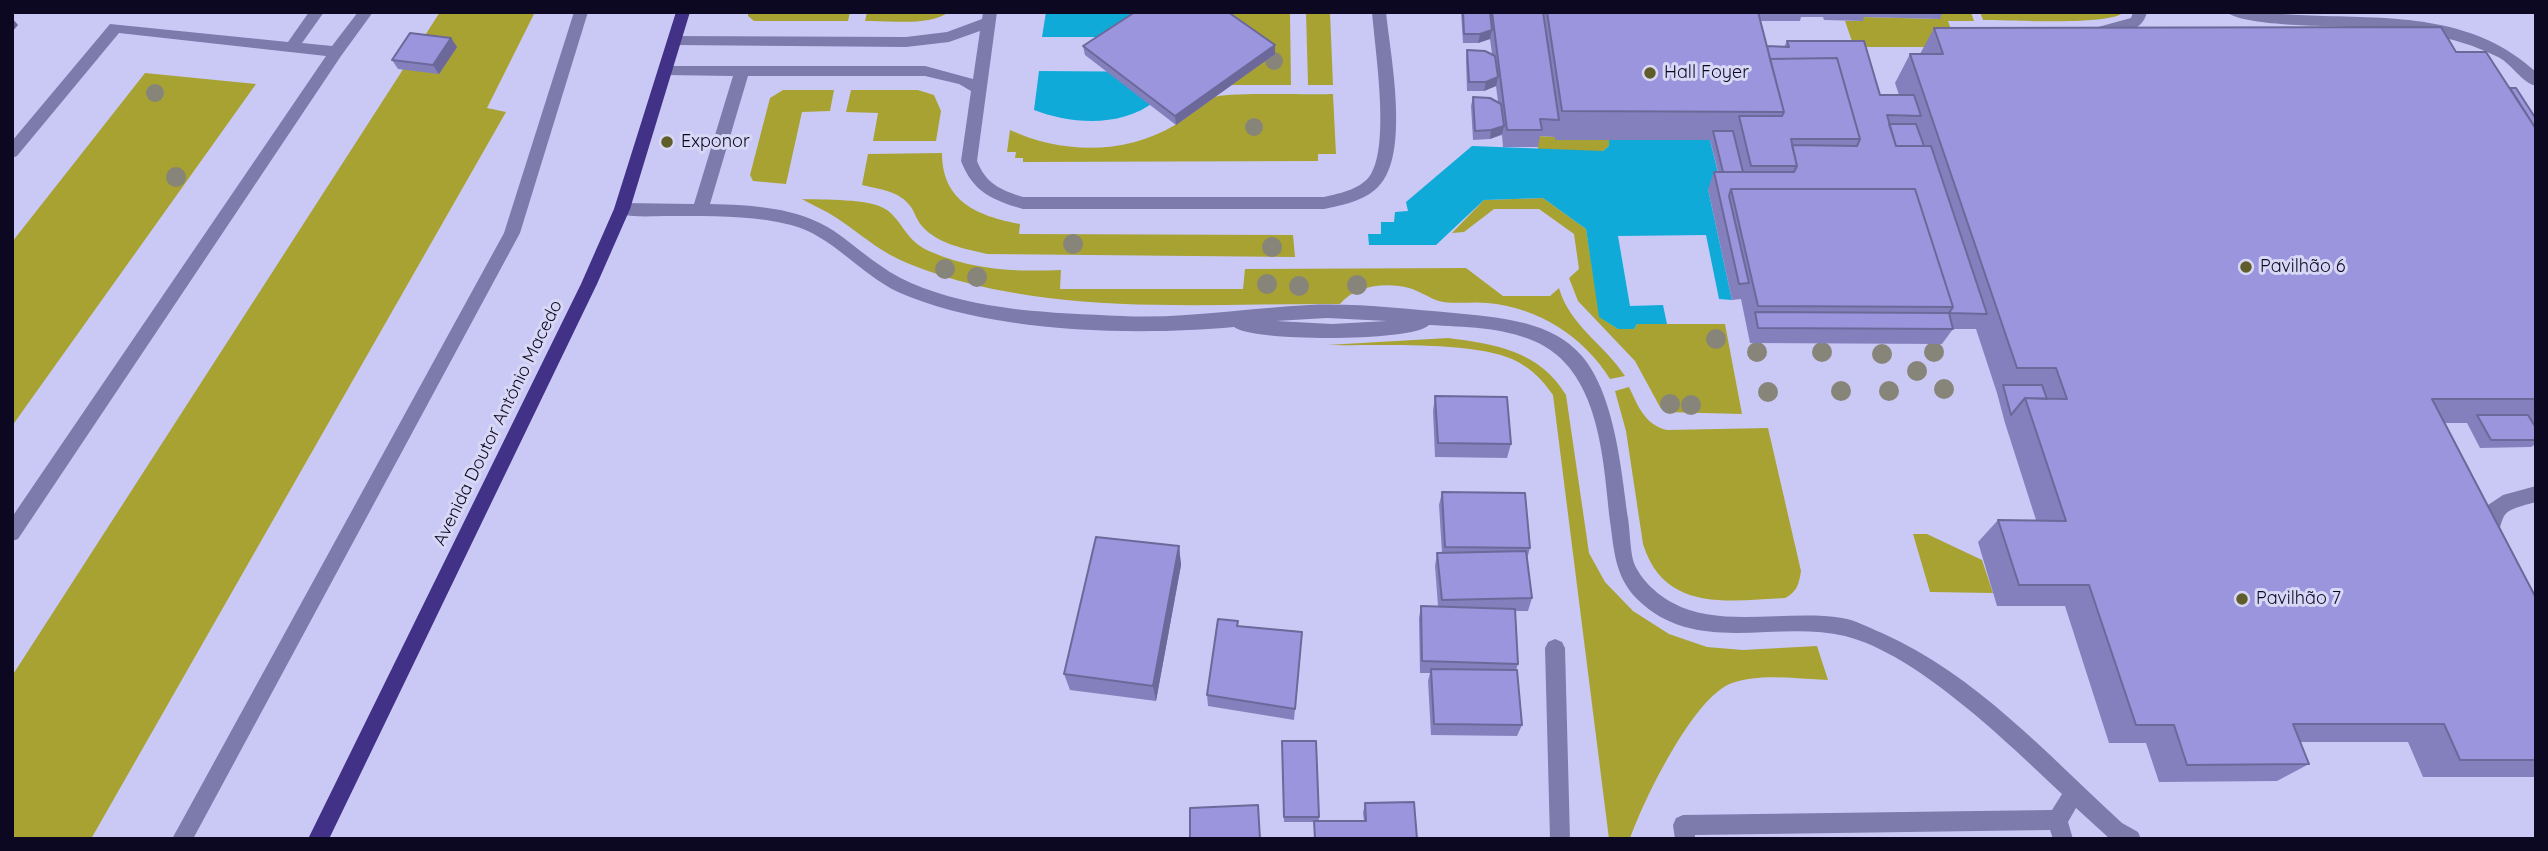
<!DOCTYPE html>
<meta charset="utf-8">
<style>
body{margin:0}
#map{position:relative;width:2548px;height:851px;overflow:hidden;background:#cac9f6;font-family:Quicksand,sans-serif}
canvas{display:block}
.frame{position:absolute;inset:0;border:14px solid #0c0821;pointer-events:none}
</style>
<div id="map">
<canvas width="2548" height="851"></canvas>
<div class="frame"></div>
</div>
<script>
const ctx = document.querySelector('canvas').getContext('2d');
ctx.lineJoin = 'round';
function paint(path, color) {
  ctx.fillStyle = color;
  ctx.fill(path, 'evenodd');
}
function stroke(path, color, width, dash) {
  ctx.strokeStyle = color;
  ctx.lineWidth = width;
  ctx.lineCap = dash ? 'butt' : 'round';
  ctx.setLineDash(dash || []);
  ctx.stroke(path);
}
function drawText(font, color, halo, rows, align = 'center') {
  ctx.font = font + ' Quicksand,sans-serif';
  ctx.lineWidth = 6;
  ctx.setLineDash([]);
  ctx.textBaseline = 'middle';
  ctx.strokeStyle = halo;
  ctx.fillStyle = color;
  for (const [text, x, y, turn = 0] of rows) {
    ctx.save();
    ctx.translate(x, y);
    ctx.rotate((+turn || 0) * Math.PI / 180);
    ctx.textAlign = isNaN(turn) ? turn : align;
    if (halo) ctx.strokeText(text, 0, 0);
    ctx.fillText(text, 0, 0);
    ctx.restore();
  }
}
const green = new Path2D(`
 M440 12H535L487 108 506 112 91 839H12V676Z
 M748 12H850L848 21H754L748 16Z
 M867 12H949C927 27 891 20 865 21Z
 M1215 12H1290L1291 85H1231Z
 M1306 12H1330L1333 85H1308Z
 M1937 12H1971L1974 21H1948L1957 47H1854L1845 21H1862L1861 17 1939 19Z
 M1980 12H2124C2111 26 2008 20 1983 20Z
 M145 73 256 84 12 426V242Z
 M783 90H834L830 111 802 112 786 184 753 181 750 175 770 98Z
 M851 90H918L934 95 941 111 936 141H873L878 113 846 112Z
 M1333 94 1336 154H1318V161L1023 162V158H1015L1016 152H1007L1010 130C1062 154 1125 155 1175 125 1189 117 1201 104 1215 97 1226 92 1314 95 1333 94Z
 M1537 136 1555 137 1556 140H1609V146L1603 151H1538Z
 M942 153C942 202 978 216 1020 224L1019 234 1293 235 1295 257 987 254C966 249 937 244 922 226 917 221 915 213 911 207 900 191 879 189 862 185L868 154Z
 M1543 198 1586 229 1600 317 1618 329H1634L1637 324H1725L1742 414 1666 412 1660 407 1635 361 1578 301 1569 278 1579 269 1574 234 1539 209H1494L1464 232 1452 233 1484 200Z
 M802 199C823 200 870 198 887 210 903 222 906 241 929 251 971 270 1015 272 1061 270L1060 289H1243L1245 269 1466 268 1503 296H1550L1559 288C1570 326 1604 344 1625 376L1610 379C1584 337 1538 307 1487 303 1472 301 1454 305 1439 301 1429 298 1420 291 1409 288 1387 282 1355 285 1340 304 1197 303 1041 318 907 263 883 253 865 238 844 223 831 213 816 207 802 199Z
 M1448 338C1495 344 1540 351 1566 395L1589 553 1605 582 1633 611 1669 634 1707 647 1743 650 1817 646 1828 680C1798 679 1761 673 1732 683 1694 696 1643 801 1630 839H1609L1553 395C1543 381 1533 370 1518 362 1480 340 1373 346 1327 345Z
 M1629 387C1638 406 1645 425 1667 430L1768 428 1801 571C1799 584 1797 592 1785 598 1727 601 1664 612 1643 544L1626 431 1615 391Z
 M1913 534H1927L1982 560 1993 593 1930 592Z`);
const water = new Path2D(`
 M1046 12H1163L1112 37H1042Z
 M1039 71 1180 72C1172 81 1164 93 1155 101 1122 128 1070 124 1034 110Z
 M1609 140H1710L1722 189H1708L1732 300 1719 299 1706 235 1618 236 1630 306 1663 305 1667 324H1637L1634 329H1618L1599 317 1586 229 1543 198 1484 200 1436 245H1369L1368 234H1381V222H1394L1395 212 1408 211 1406 202 1472 146 1603 151 1609 146Z`);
const minor = new Path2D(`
 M309 12H324L302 43 332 46 358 12H373L341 56 18 539 12 541V517L326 56 119 33 17 156 12 158V141L110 24 288 42Z
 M574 12H588L520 233 193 839H172L504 233Z
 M983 12H997L977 161C986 184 1001 190 1023 197H1324C1341 193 1362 189 1371 174 1390 143 1375 50 1372 12H1386C1390 54 1411 155 1378 187 1364 201 1343 205 1324 209H1023C992 200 973 192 961 161L971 91 959 84 925 76H748L710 204C751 205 798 207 834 231 860 249 881 270 911 283 976 311 1052 313 1122 316 1186 319 1246 308 1309 305 1357 303 1406 309 1454 313 1494 317 1545 320 1575 349 1614 384 1621 468 1628 518 1630 531 1630 547 1633 560 1638 577 1657 595 1673 603 1720 629 1789 609 1842 618 1856 620 1869 628 1882 633 1975 674 2048 755 2122 823L2138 832 2141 839H2110L2076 808 2068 822 2073 839H2053L2050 830 1695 835V839H1675L1673 825 1676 818 1683 815 2052 810 2062 794C2008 743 1917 654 1845 636 1775 619 1696 657 1637 599 1615 577 1614 550 1610 521 1603 459 1600 369 1534 341 1502 327 1464 327 1429 325 1414 342 1252 342 1234 327 1135 336 990 333 898 292 860 274 831 235 791 225 752 215 709 216 669 216 653 216 632 218 616 213L614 209 622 203 694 204 733 76 666 75 661 74 659 70 661 66H925L973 79 980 31 949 42 906 47 675 45 670 44 668 40 670 36 906 37 947 32 982 19ZM1327 318 1387 321 1332 324 1276 321Z
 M2133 12H2147C2142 33 2121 33 2103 36L2096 31 2098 27 2131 18Z
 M2227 12C2259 12 2291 15 2324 16 2401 18 2476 17 2536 72V86C2521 82 2512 64 2498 57 2452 34 2404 29 2353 27 2330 26 2240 26 2227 12Z
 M2536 486V502C2494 513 2509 512 2493 545L2487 547 2481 545 2478 539 2488 505 2503 495Z
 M1555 639 1562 642 1565 648 1570 839H1550L1545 648 1548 642Z`);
const major = new Path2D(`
 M676 12H690L630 209 597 284 329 839H308L581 284 614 209Z`);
const trees = [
 [1274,61,9],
 [155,93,9],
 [1254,127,9],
 [176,177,10],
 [1073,244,10],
 [1272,247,10],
 [945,269,10],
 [977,277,10],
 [1267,284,10],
 [1357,285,10],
 [1299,286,10],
 [1716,339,10],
 [1757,352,10],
 [1822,352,10],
 [1934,352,10],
 [1882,354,10],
 [1917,371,10],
 [1944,389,10],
 [1841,391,10],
 [1889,391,10],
 [1768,392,10],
 [1670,404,10],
 [1691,405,10]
];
const wall = new Path2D(`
 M1461 12H1943L1940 19 1864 17 1863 21 1824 20 1823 17H1801L1800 21H1760L1767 46 1784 47 1787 41 1880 95H1899L1895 83 1910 54H1920L1934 28 2456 52 2510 88 2536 119V423H2533L2536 428V444L2531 447 2480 448 2467 423H2445L2536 598V777H2423L2408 742H2300L2309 764 2277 781 2159 782 2146 743H2109L2065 606H1997L1978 542 1998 520H2036L2005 423 1997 393 1976 329H1953L1942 344 1750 343 1741 299 1732 300 1708 189 1714 172H1718L1710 140H1555V137L1540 136 1538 147H1503L1502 135 1490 139 1473 140 1471 106 1473 97 1498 102 1496 86 1484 91H1467L1466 59 1467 50 1492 54 1490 39 1478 43H1463Z
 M451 38 457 47 439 74 398 69 392 60Z
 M1083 46 1275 54 1176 125 1085 55Z
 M1435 396 1511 444 1507 458 1435 457 1433 411Z
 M1442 492 1530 548 1527 559 1532 598 1528 611H1515L1518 664 1516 670 1522 725 1517 736 1431 735 1428 681 1430 673H1420L1419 618 1421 606H1438L1435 566 1437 553H1442L1439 505Z
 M1179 546 1181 565 1156 701 1070 690 1064 674Z
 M1238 621V627L1302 632 1294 720 1208 706 1207 695Z
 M1282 741 1319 817V821H1364L1363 813 1365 803 1417 839H1314V822H1284Z`);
const shadedWall = new Path2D(`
 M12 18 18 25 12 32Z
 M1492 30 1490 39 1478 43 1480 34Z
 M451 38 457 47 439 74 433 65Z
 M1275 45V54L1176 125 1175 116Z
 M1498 77 1496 86 1484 91 1486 82Z
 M1504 126 1502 134 1490 139 1491 130Z
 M1179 546 1181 565 1156 701 1153 686Z`);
const building = new Path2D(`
 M1135 12H1228L1275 45 1175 116 1083 46Z
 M1463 12H1490L1492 30 1480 34H1464Z
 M1492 12H1543L1559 120 1540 119 1542 130H1507Z
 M1547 12H1758L1784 112 1562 111Z
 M2441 27 2456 52H2486L2536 129V399H2432L2536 598V760H2460L2444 724H2293L2309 764 2187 765 2174 725H2136L2089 585H2019L1998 520 2066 521 2025 398 2067 399 2056 368H2017L1910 54H1943L1934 28Z
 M410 33 451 38 433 65 392 60Z
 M1787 41H1864L1880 95H1914L1921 116 1887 115 1896 146H1931L1987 314 1949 313 1953 307 1915 189H1731L1729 196 1749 283 1739 284 1714 172H1794L1797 166 1792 145 1857 146 1860 139 1837 58 1770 59 1767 46 1789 47Z
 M1467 50 1485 51 1495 56 1498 77 1486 82H1469Z
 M1837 58 1860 139H1791L1797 166H1751L1739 116H1782L1784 112 1770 59Z
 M2510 88H2516L2536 119V129Z
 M1473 97 1490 98 1501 104 1504 126 1491 130 1475 131Z
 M1889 124H1916L1924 146H1896Z
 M1713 131H1733L1743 172H1723Z
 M1731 189H1915L1953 307 1758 306Z
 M1755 312 1949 313 1953 329 1758 328Z
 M2003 385H2042L2047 399 2025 398 2011 415Z
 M1435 396 1507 397 1511 444 1438 443Z
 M2477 415H2528L2536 428V440H2491Z
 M1442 492 1525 493 1530 548 1445 547Z
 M1096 537 1179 546 1153 686 1064 674Z
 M1526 551 1532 598 1442 600 1437 553Z
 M1421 606 1515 609 1518 664 1422 661Z
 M1218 619 1238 621 1237 626 1302 632 1295 709 1207 695Z
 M1431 669 1517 670 1522 725 1434 724Z
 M1282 741H1316L1319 817H1284Z
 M1414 802 1417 839H1315L1314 821H1366L1365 803Z
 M1258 805 1260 839H1190V808Z`);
const markers = [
 [1650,73,7,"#605d2a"],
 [667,142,7,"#605d2a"],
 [2246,267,7,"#605d2a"],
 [2242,599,7,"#605d2a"]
];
const poiNames = [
 ["Hall Foyer",1664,73],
 ["Exponor",681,142],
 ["Pavilhão 6",2260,267],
 ["Pavilhão 7",2256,599]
];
const streetNames = [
 ["Avenida Doutor António Macedo",498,423,-64]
];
paint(green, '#a8a233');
paint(water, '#10aad8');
paint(minor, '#7d7bab');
paint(major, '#413187');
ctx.fillStyle = '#87857a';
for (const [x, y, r] of trees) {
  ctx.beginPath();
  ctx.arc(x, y, r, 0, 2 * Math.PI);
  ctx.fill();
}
paint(wall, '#8480bd');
paint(shadedWall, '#6c689a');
paint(building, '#9a95dc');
stroke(building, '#6c689a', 2);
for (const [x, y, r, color] of markers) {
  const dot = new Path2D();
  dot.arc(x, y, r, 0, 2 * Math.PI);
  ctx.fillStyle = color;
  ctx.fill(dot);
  stroke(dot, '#d8d8f6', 2.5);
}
drawText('18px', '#0c0821', '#d8d8f6', poiNames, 'left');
drawText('18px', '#0c0821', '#d8d8f6', streetNames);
</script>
